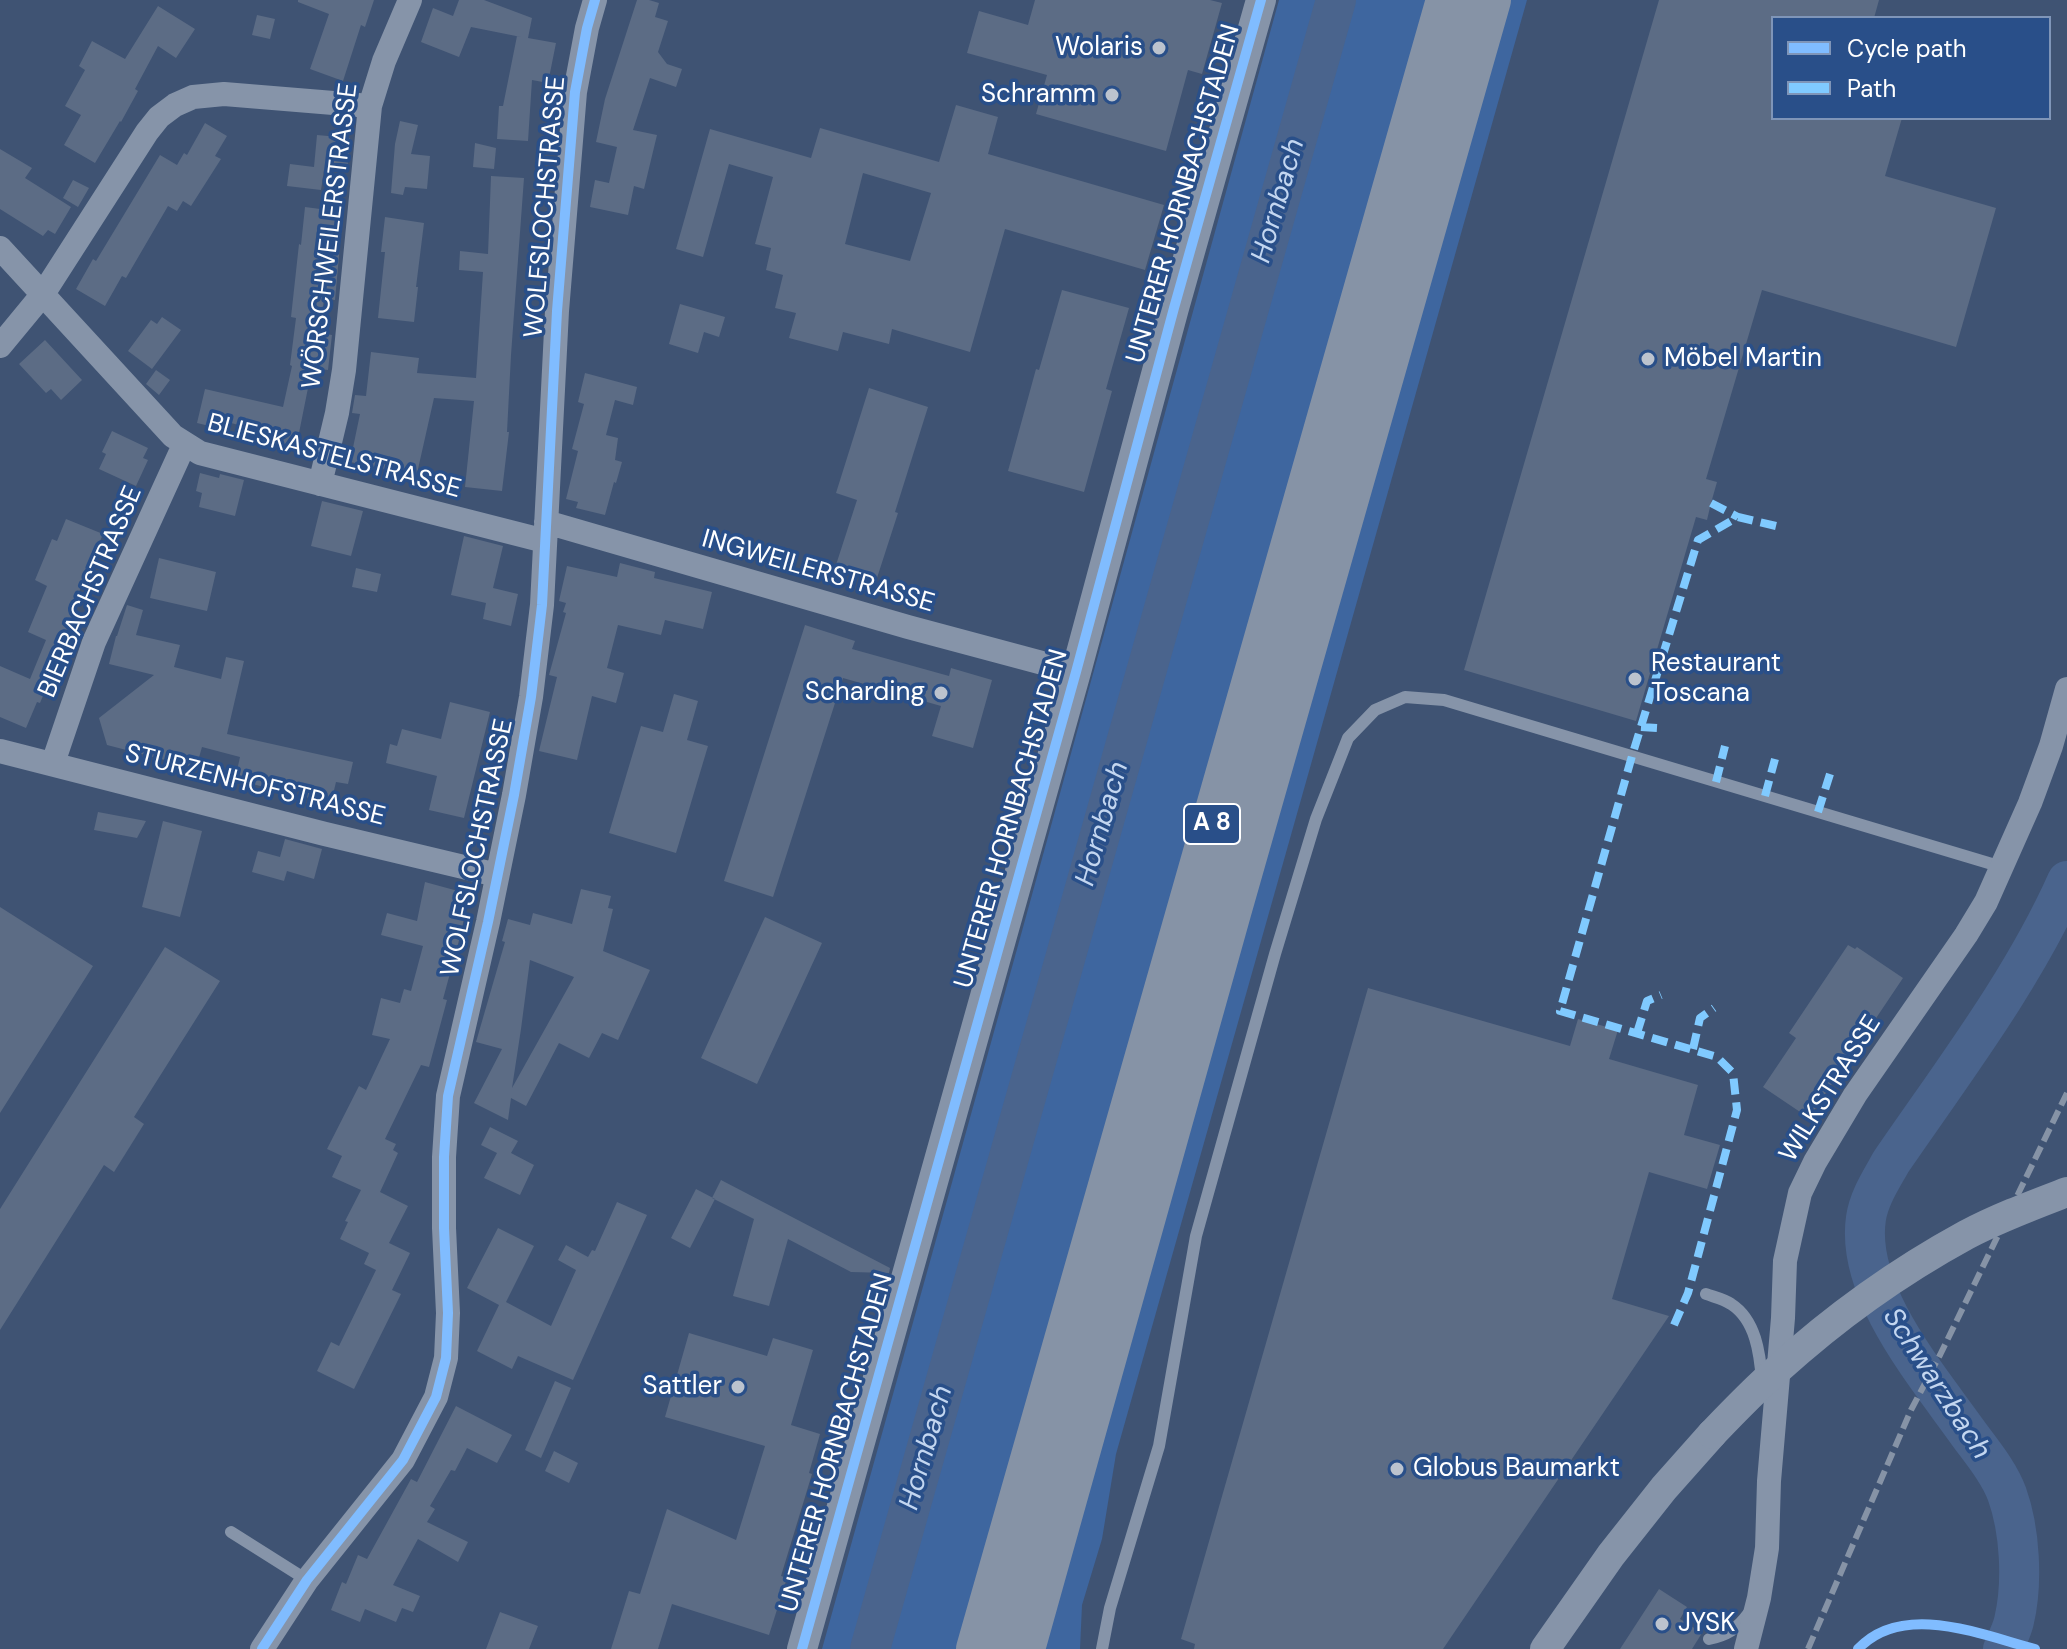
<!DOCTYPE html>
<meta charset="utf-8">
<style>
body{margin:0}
#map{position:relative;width:2067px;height:1649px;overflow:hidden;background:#3f5373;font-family:"DM Sans",sans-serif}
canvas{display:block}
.legend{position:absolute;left:1771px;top:16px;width:280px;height:104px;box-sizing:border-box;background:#294f89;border:2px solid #7f95b8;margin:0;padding:10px 14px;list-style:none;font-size:24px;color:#fff}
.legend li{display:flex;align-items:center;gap:16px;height:40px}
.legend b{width:40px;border:2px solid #7f95b8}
</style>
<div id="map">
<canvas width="2067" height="1649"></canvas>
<ul class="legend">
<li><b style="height:10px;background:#80bcff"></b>Cycle path</li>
<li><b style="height:10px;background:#80caff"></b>Path</li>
</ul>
</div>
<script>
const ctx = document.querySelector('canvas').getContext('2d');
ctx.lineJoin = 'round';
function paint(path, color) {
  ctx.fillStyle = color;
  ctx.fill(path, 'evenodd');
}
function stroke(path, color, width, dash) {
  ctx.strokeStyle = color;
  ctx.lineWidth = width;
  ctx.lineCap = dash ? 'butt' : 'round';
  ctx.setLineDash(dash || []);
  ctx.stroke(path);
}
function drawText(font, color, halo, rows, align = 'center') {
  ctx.font = font + ' "DM Sans",sans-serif';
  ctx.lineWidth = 7;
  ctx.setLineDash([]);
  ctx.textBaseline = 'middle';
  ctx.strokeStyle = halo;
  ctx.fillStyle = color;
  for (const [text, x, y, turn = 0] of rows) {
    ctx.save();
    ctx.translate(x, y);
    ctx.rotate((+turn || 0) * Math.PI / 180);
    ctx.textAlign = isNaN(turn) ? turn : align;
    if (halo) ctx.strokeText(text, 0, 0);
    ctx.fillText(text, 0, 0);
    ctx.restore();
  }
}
const green = new Path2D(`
 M1279 0H1527L1116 1454 1102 1539 1082 1605 1080 1649H822L1014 960Z`);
const river = new Path2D(`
 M870 1649 1336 0
 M2003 1649C2007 1640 2012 1630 2014 1621 2023 1583 2020 1530 2007 1494 1999 1472 1981 1451 1968 1433 1927 1375 1855 1292 1866 1218 1869 1198 1881 1180 1891 1162 1952 1073 2023 980 2067 881`);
const building = new Path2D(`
 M298 0H374L365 27 361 25 343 81 310 69 329 14 298 2Z
 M459 0H484L532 18 528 38 556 43 548 83 532 80 528 141 497 139 499 106H503L517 36 521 37 471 27 459 57 421 42 433 8 453 16Z
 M637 0H649L659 3 655 17 668 21 658 52 667 64 682 69 676 87 650 78 633 130 657 135 644 189 634 186 628 215 590 207 595 180 609 183 617 147 596 142 605 99Z
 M1035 0H1210L1222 3 1202 74 1188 70 1166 151 1036 114 1047 75 967 53 979 11 1028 25Z
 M1659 0H1879L1874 18H1773V118H1902L1885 176 1996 208 1956 347 1762 290 1706 479 1717 482 1711 503 1707 520 1696 517 1636 721 1464 670Z
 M158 6 195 29 176 58 158 46 135 89 138 91 121 122 120 121 95 163 64 145 81 115 65 106 85 70 79 66 92 41 125 59Z
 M257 15 275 19 270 39 252 35Z
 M956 105 998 117 988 154 1164 205 1145 270 1005 229 970 352 892 329 889 344 843 332 838 351 789 338 796 313 775 308 783 275 766 270 771 248 755 244 773 177 729 164 703 257 676 249 710 129 811 158 820 128 939 162ZM863 173 931 193 910 261 845 244Z
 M400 121 418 125 411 154 430 156 427 189 405 187 403 195 391 193 395 144Z
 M205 123 227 136 215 156 221 159 191 206 183 201 177 211 168 206 126 278 122 276 105 306 76 289 93 259 96 261 160 155 177 165 184 153 187 155Z
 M317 135 350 138 347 172 324 170 321 190 287 186 290 164 314 167Z
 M475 143 496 148 494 169 473 167Z
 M0 149 32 168 25 178 71 207 55 234 48 230 43 236 0 209Z
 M491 176 524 178 511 355 507 432H509L502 491 465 487 474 401 434 398 416 478 395 473V471L350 462 360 414 352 413 355 395 366 396 371 352 419 358 417 373 476 378 483 272 459 270 460 251 488 254Z
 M73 180 89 188 78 207 63 198Z
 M305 207 343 212 335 300 324 299 320 333 332 335 328 370 312 368 296 448 264 442 266 432 231 423 230 431 197 423 205 389 283 407 292 366 290 365 296 318 291 317 299 244 301 245Z
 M385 217 424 223 416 287H418L414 322 378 318 385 252H381Z
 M1062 290 1129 308 1106 389 1112 391 1084 492 1008 471 1036 369 1039 370Z
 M680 304 725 317 719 337 704 332 698 353 669 344Z
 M162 317 181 330 152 369 128 351 151 320 157 324Z
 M45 340 82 380 61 400 51 389 46 393 19 364Z
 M156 370 170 380 159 395 146 384Z
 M585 373 637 387 633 405 615 400 606 435 618 438 615 460 622 462 616 483 614 482 605 515 576 508 578 502 566 499 578 451 572 449 584 404 578 402Z
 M869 388 928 407 895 512 898 513 876 581 835 568 857 500 836 493Z
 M112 431 148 448 143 458 148 460 136 486 99 469 106 454 102 452Z
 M200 473 219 478 220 474 244 480 235 516 199 507 202 493 196 491Z
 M322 501 363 511 351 556 311 546Z
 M66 519 103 534 72 609 77 610 58 660 40 703 37 702 26 728 0 717V666L30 679 46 640 28 632 47 586 35 580 52 539 57 541Z
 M464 536 503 546 493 588 518 594 511 626 483 619 486 603 451 595Z
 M159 558 216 572 207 611 150 598Z
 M620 563 655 572 654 578 712 592 703 629 665 620 661 635 618 625 607 668 624 673 616 703 592 696 577 760 539 751 557 677 549 675 566 613 563 612 566 603 559 601 567 566 617 577Z
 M356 568 381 574 377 592 352 587Z
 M127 605 143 610 136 635 180 645 174 667 221 679 226 657 244 661 227 734 353 762 348 784 336 782 331 803 301 796 303 790 265 782 264 787 245 782 246 778 236 775 240 757 202 747 196 768 107 745 99 718 154 675 109 664 116 636H117Z
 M805 625 855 641 852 649 949 676 951 668 992 680 973 748 932 736 941 706 843 678 773 897 724 881Z
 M674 694 698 701 687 740 708 746 676 853 609 833 641 726 663 732Z
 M450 702 490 712 464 818 429 810 437 776 386 763 390 744 397 746 402 729 441 739Z
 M98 812 146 821 137 838 94 830Z
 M163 821 202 831 180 917 142 907Z
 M285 839 322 849 314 879 287 871 284 881 252 872 258 851 280 857Z
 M425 882 469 894 461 933 443 999 447 1000 429 1067 421 1065 385 1139 396 1144 393 1150 398 1153 380 1192 408 1206 389 1243 410 1253 392 1290 401 1294 354 1389 317 1371 331 1342 339 1346 376 1270 364 1264 369 1253 340 1239 348 1222 345 1221 361 1190 332 1177 342 1156 327 1149 359 1086 366 1090 390 1039 372 1035 381 998 400 1003 404 989 411 991 423 946 381 935 387 913 417 921Z
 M581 889 611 896 608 908 613 909 603 951 650 970 618 1040 602 1033 589 1058 559 1043 526 1106 511 1098 508 1120 474 1103 502 1049 476 1042 505 942 502 941 508 919 530 925 533 913 572 924ZM530 960 574 977 512 1088 521 1029Z
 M0 907 93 966 0 1113Z
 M765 917 822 943 757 1084 701 1058Z
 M1848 945 1855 949 1857 947 1903 978 1809 1118 1763 1087 1796 1038 1789 1033Z
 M165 947 220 981 134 1117 144 1124 114 1172 104 1165 0 1330V1209Z
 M1368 988 1570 1046 1578 1019 1618 1030 1609 1059 1698 1085 1684 1135 1720 1145 1707 1189 1649 1172 1612 1299 1669 1316 1443 1649H1194L1195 1644 1181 1639Z
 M490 1127 518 1141 511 1153 534 1165 520 1195 484 1178 497 1153 481 1145Z
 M721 1180 890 1268 889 1273 851 1272 788 1239 769 1306 733 1296 754 1219 712 1198Z
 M696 1189 715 1199 690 1248 671 1238Z
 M617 1202 647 1215 573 1380 518 1356 512 1369 477 1351 499 1305 467 1288 498 1228 534 1246 506 1302 551 1326 576 1270 558 1260 566 1245 588 1257 592 1250 595 1251Z
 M689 1333 767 1356 773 1338 813 1350 791 1425 820 1434 809 1473 812 1474 781 1576 787 1578 769 1635 672 1604 658 1649H611L629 1591 640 1594 667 1509 736 1540 765 1446 665 1417Z
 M555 1381 571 1388 541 1458 525 1450Z
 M456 1406 512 1435 497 1463 467 1448 455 1471 451 1470 430 1506 435 1509 427 1522 468 1542 458 1562 418 1539 393 1585 420 1596 413 1612 402 1608 396 1622 365 1609 360 1622 331 1610 342 1582 346 1584 358 1555 367 1559 411 1479 417 1482Z
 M554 1451 578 1463 569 1483 545 1471Z
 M1659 1589 1687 1607 1680 1619 1702 1633 1692 1649H1620Z
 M500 1612 538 1626 529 1649H486Z`);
const service = new Path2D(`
 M1706 1294C1714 1297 1724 1299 1731 1304 1756 1320 1760 1354 1762 1381
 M231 1532 307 1580
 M1709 1639C1727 1635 1737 1629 1748 1614
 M1102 1649 1110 1608 1159 1446 1196 1236 1275 954 1316 819 1348 738 1375 710 1405 697 1444 700 2002 867`);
const minor = new Path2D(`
 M0 248 173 436 200 453 545 541
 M0 346 43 294 147 132 159 117 175 105 193 97 224 94 370 106
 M320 484 337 413 344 370 370 106 384 61 410 0
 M546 522 908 627 1076 672
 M0 751 325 834 497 875
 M53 763 94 642 184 445
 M262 1649 307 1580 403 1460 436 1397 446 1358 448 1313 444 1228V1157L448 1096 488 922 514 795 531 697 542 605 557 311 575 92 587 28 595 0
 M1746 1649 1759 1598 1767 1548 1769 1481 1783 1318 1785 1261 1800 1193 1815 1162 1855 1095 1966 935 1986 902 2030 803 2051 746 2067 689`);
const tertiary = new Path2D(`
 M802 1649 1076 672 1174 308 1261 0
 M1545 1649 1611 1555 1664 1488 1712 1434`);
const motorway = new Path2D(`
 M978 1649 1448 0
 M1023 1649 1230 909 1489 0`);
const rail = new Path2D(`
 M1808 1649 1911 1410 1940 1355 2067 1093`);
const tertiaryBridge = new Path2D(`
 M1712 1434C1733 1412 1754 1390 1777 1370 1833 1319 1900 1271 1966 1235 1998 1218 2033 1205 2067 1192`);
const quiet = new Path2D(`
 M1711 503 1738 517
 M1641 727 1658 728
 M1716 782 1725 746
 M1765 796 1775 759
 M1818 812 1830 774
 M1637 1033 1647 1001 1661 995
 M1693 1049 1700 1018 1714 1008
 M1674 1325 1688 1293 1737 1110 1733 1073 1717 1057 1560 1011 1632 756 1698 540 1738 517 1776 526`);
const cycleway = new Path2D(`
 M262 1649 307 1580 403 1460 436 1397 446 1358 448 1313 444 1228V1157L448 1096 488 922 514 795 531 697 542 605 557 311 575 92 587 28 595 0
 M802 1649 1076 672 1174 308 1261 0
 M1858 1649C1903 1601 1982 1635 2035 1649`);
const markers = [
 [1159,48,8,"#bcc3ce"],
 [1112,95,8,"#bcc3ce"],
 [1648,359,8,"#bcc3ce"],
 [1635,679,8,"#bcc3ce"],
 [941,693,8,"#bcc3ce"],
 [738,1387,8,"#bcc3ce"],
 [1397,1469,8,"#bcc3ce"],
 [1662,1624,8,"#bcc3ce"]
];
const shields = [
 [1212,824,56]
];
const shieldNames = [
 ["A 8",1212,824]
];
const poiNames = [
 ["Wolaris",1143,48],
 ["Schramm",1096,95],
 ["Möbel Martin",1664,359,"left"],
 ["Restaurant",1651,664,"left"],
 ["Toscana",1651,694,"left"],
 ["Scharding",925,693],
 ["Sattler",722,1387],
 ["Globus Baumarkt",1413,1469,"left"],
 ["JYSK",1678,1624,"left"]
];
const streetNames = [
 ["UNTERER HORNBACHSTADEN",1184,194,-74],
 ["WOLFSLOCHSTRASSE",546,207,-85],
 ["WÖRSCHWEILERSTRASSE",331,236,-83],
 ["BLIESKASTELSTRASSE",334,457,15],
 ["INGWEILERSTRASSE",818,572,16],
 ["BIERBACHSTRASSE",91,592,-67],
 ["STURZENHOFSTRASSE",255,786,14],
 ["UNTERER HORNBACHSTADEN",1012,819,-74],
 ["WOLFSLOCHSTRASSE",478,848,-78],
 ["WILKSTRASSE",1831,1089,-58],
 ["UNTERER HORNBACHSTADEN",837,1443,-74]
];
const waterNames = [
 ["Hornbach",1279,201,-74],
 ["Hornbach",1103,824,-74],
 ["Schwarzbach",1936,1384,57],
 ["Hornbach",927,1448,-74]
];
paint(green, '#3e669f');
stroke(river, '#4a648d', 40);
paint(building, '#5c6c85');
stroke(service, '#8694a9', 12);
stroke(minor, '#8694a9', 24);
stroke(tertiary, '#8694a9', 30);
stroke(motorway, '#8693a6', 44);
stroke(rail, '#8693a6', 6, [14, 6]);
stroke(tertiaryBridge, '#8694a9', 30);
stroke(quiet, '#80caff', 8, [16, 8]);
stroke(cycleway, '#80bcff', 10);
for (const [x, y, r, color] of markers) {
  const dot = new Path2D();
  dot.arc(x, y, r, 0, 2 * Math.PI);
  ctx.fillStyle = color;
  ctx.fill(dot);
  stroke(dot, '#294f89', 3);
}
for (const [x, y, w] of shields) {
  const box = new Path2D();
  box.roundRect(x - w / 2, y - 20, w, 40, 6);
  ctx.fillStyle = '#294f89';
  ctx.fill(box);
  stroke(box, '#fff', 2);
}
drawText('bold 24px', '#fff', null, shieldNames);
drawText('26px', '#fff', '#294f89', poiNames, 'right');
drawText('26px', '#fff', '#294f89', streetNames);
drawText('italic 28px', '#c3d6f0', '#294f89', waterNames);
</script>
